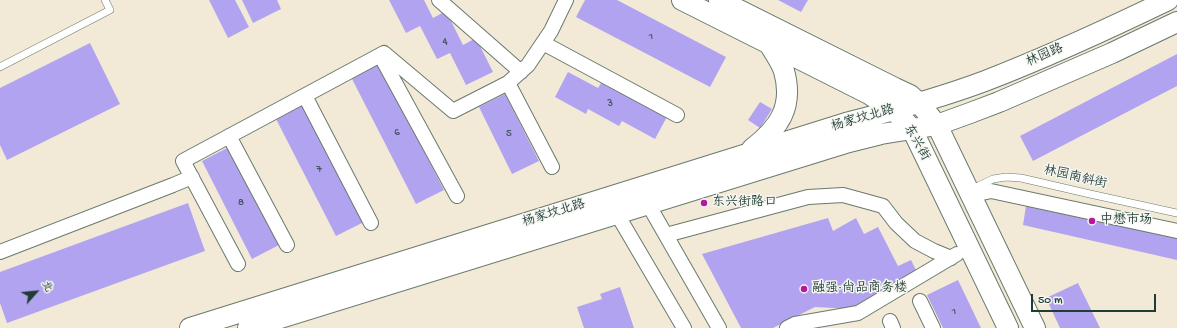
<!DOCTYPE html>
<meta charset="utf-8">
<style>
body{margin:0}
#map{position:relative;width:1177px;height:328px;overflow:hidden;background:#f2ead7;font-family:"Gochi Hand","LXGW WenKai TC",sans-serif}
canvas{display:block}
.north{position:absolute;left:16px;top:272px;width:40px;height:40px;-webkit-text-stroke:3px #f6f6f2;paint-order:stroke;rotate:63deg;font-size:11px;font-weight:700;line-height:16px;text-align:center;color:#1f3d34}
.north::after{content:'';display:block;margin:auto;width:14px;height:18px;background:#1f3d34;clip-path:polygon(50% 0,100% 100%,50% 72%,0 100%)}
.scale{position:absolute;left:1031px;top:294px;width:125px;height:18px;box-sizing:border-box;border:2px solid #1f3d34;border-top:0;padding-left:5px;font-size:12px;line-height:14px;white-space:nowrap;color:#1f3d34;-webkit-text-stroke:3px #f6f6f2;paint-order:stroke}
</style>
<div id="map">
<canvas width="1177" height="328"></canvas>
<div class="north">北</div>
<div class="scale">50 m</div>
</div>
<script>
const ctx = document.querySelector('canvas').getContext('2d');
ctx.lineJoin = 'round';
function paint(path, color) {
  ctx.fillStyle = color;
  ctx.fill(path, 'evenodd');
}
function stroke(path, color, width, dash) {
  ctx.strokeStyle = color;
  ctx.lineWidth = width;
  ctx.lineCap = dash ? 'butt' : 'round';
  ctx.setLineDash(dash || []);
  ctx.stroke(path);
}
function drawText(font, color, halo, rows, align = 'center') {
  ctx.font = font + ' "Gochi Hand","LXGW WenKai TC",sans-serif';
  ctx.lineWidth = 3;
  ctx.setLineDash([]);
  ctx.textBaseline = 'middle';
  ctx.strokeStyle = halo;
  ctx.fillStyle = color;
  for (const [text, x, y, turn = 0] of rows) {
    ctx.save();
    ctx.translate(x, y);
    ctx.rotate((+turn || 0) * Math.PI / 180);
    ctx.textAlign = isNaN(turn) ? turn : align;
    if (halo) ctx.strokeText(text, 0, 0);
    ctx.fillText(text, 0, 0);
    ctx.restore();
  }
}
const building = new Path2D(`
 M209 0H235L249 27 228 38Z
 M242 0H277L281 9 253 23Z
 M389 0H424L433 18 446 11 463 45 476 38 493 72 466 85 450 53 437 59 420 26 406 33Z
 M585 0H617L726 57 710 87 576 17Z
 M778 0H808L801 12Z
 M90 43 120 104 7 160 0 145V88Z
 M1177 54V86L1033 161 1020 136Z
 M378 63 444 190 416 204 351 77Z
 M568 72 598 88 601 83 632 99 635 94 669 113 655 139 622 121 619 126 588 109 586 114 555 97Z
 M505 94 539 161 512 174 479 107Z
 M760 102 772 109 760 128 748 120Z
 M302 103 364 222 336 236 275 117Z
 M229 147 279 245 252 259 202 161Z
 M188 203 205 251 7 323 0 303V272Z
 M1026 206 1177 238V260L1023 225Z
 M828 218 833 231 856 218 864 234 878 227 898 266 911 260 917 272 853 309 815 307 773 328H741L702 254Z
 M958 280 981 328H943L927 295Z
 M1078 283 1100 328H1060L1046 298Z
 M620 287 634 328H584L577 307 602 299 600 294Z`);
const service = new Path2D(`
 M0 67 110 10 105 0
 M970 190 993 179 1006 177 1021 178 1090 194 1177 213`);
const minor = new Path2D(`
 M439 0 521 72
 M543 43 677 115
 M380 55 457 196
 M508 83 552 167
 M305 96 371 223
 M229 136 287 245
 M972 198 982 193 991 191 1177 231
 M648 204 719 328
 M617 214 684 328
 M666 235 808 197 843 195 883 206 896 223 915 241 934 251 951 258
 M0 252 173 185 192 177
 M238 264 183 161 384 53 453 111 508 83 528 65 551 31 566 0
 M920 301 933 328
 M890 321 893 328
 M787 328 795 324 858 313 957 254`);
const secondary = new Path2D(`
 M682 0 869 94 894 110 912 129 1008 328
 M719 0 895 88 910 95 919 103 937 125 1035 328
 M752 149C779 128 794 107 784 71 781 62 774 52 769 44
 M190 328 846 123C892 111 940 98 985 81 1047 57 1108 29 1168 0
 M248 328 849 142 881 134 937 125 970 113 999 102 1112 53 1177 22`);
const markers = [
 [704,203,4,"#b5179e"],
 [1092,221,4,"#b5179e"],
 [804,289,4,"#b5179e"]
];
const numberNames = [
 ["1",651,37],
 ["4",445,42],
 ["3",610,104],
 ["6",397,133],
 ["5",509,134],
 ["7",319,170],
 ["8",241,203],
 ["1",954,312]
];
const streetNames = [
 ["林园路",1045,56,-23],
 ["杨家坟北路",863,119,-16],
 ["东兴街",916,143,60],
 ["林园南斜街",1075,178,13],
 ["杨家坟北路",554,214,-17]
];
const poiNames = [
 ["东兴街路口",712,203],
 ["中懋市场",1100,221],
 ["融强·尚品商务楼",812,289]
];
paint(building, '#b2a3f0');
stroke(service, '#697a6d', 8);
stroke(minor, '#697a6d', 16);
stroke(secondary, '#697a6d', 22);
stroke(service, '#fff', 7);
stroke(minor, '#fff', 14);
stroke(secondary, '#fff', 20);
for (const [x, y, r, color] of markers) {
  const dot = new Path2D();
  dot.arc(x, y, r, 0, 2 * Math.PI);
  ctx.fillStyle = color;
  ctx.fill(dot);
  stroke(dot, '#f6f6f2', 1.5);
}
drawText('11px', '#445663', null, numberNames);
drawText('13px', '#1f3d34', '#f6f6f2', streetNames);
drawText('13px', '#1f3d34', '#f6f6f2', poiNames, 'left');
</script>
